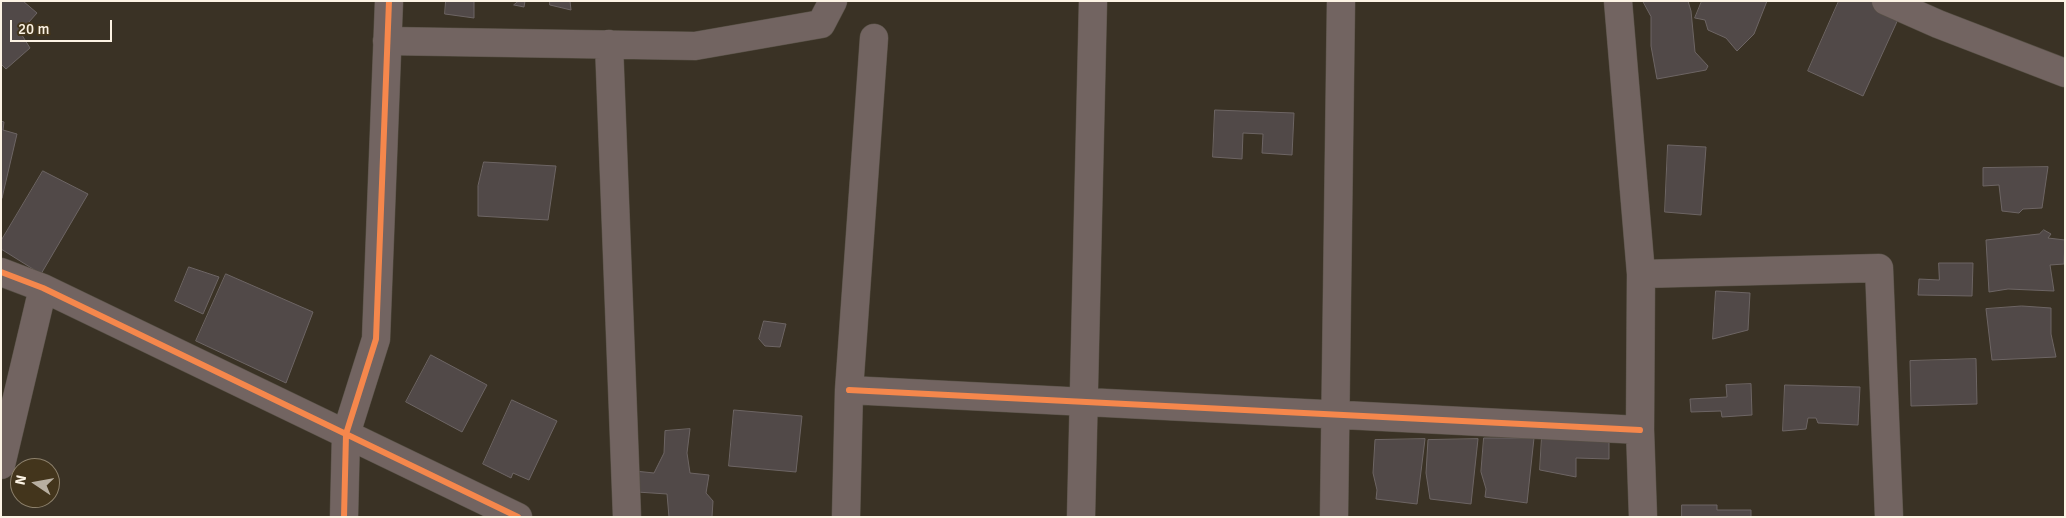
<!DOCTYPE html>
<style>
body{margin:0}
#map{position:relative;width:2066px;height:518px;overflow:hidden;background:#3a3225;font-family:Signika,sans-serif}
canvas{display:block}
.frame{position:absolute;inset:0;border:2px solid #fcf3e4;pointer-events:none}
.north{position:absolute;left:10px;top:458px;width:50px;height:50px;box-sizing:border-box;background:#43351c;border:1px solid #8d816c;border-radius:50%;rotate:282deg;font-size:14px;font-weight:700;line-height:20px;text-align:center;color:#fcf3e4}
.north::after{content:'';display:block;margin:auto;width:18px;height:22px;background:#b8afa1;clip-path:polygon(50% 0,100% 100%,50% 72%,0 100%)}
.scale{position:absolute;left:10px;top:20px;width:102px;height:22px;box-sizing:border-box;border:2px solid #fcf3e4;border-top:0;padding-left:6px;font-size:15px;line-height:18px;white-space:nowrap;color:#fcf3e4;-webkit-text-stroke:4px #43351c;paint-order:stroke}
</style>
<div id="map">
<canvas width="2066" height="518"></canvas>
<div class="frame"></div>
<div class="north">N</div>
<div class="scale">20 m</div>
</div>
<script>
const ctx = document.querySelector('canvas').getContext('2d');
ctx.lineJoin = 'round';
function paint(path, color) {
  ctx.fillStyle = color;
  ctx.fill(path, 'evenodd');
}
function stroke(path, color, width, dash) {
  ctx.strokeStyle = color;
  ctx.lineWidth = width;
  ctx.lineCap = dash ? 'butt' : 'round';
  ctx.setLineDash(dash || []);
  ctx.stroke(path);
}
const building = new Path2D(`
 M1 1H23L37 13 20 32 30 48 6 69 1 64Z
 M446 1H474V18L445 14Z
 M519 1H525L524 7 514 5Z
 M550 1H570L571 10 550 5Z
 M1643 1H1688L1691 11 1695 52 1708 66 1706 70 1657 79 1651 46V17Z
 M1702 1H1767L1754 34 1737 51 1726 38 1708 30 1705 20 1695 18Z
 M1839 1H1870L1900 15 1863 96 1808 71Z
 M1215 110 1294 113 1292 155 1262 153 1263 134 1243 133 1242 159 1213 157Z
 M1 121 4 122 3 130 17 134 2 198Z
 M1668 145 1706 147 1701 215 1665 212Z
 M484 162 556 166 548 220 478 216V186Z
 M2048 167 2042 208 2023 209 2019 213 2002 211 1999 185 1983 186V168Z
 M43 171 88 194 41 274 1 249V241Z
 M2044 230 2051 234 2048 238 2065 240 2064 264 2050 265 2054 291 2008 289 1989 292 1986 240 2039 234Z
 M1939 263H1973L1972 296 1918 295 1919 279 1939 280Z
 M189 267 219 277 203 314 175 301Z
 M226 274 313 312 286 383 196 341Z
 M1716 291 1750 293 1748 330 1713 339Z
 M2022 306 2051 308V334L2056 357 1992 360 1986 309Z
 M764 321 786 324 780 347 765 346 759 339Z
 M431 355 487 385 462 432 406 402Z
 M1976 359 1977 404 1911 406 1910 361Z
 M1751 384 1752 415 1722 417 1721 411 1691 412 1690 399 1727 397 1726 385Z
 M1785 385 1860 387 1858 425 1818 423 1816 418H1808L1806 429 1783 431Z
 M512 400 557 421 529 480 513 473 511 478 483 464Z
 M734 410 802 416 796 472 729 466Z
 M690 429 687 453 690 473 709 475 706 493 713 501 712 517H669L667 494 637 492 635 471 654 473 664 453 665 431Z
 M1542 436H1609V459L1576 458V477L1540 470Z
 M1484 438H1534L1527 503 1485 497 1486 489 1481 472Z
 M1425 439 1417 504 1376 499 1377 490 1373 473 1375 440Z
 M1478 439 1471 504 1430 499 1426 473 1428 440Z
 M1682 505H1717V510H1751V517H1682Z`);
const street = new Path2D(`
 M1618 1 1641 274 1640 430 1643 517
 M1886 1 1938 24 2065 73
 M387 41 695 46 821 24 833 1
 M609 44 627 517
 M1 272 43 288 518 517
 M1641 274 1879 268 1889 517
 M849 390 1640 430
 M1 465 43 288
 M344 517 346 434 376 339 389 1
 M846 517 849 390 874 38
 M1081 517 1093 1
 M1334 517 1341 1`);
const cycleway = new Path2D(`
 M1 272 43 288 518 517
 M849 390 1640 430
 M344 517 346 434 376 339 389 1`);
paint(building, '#514948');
stroke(building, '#6d6564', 1);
stroke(street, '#575045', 29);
stroke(street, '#726461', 28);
stroke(cycleway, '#f5874c', 6);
</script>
